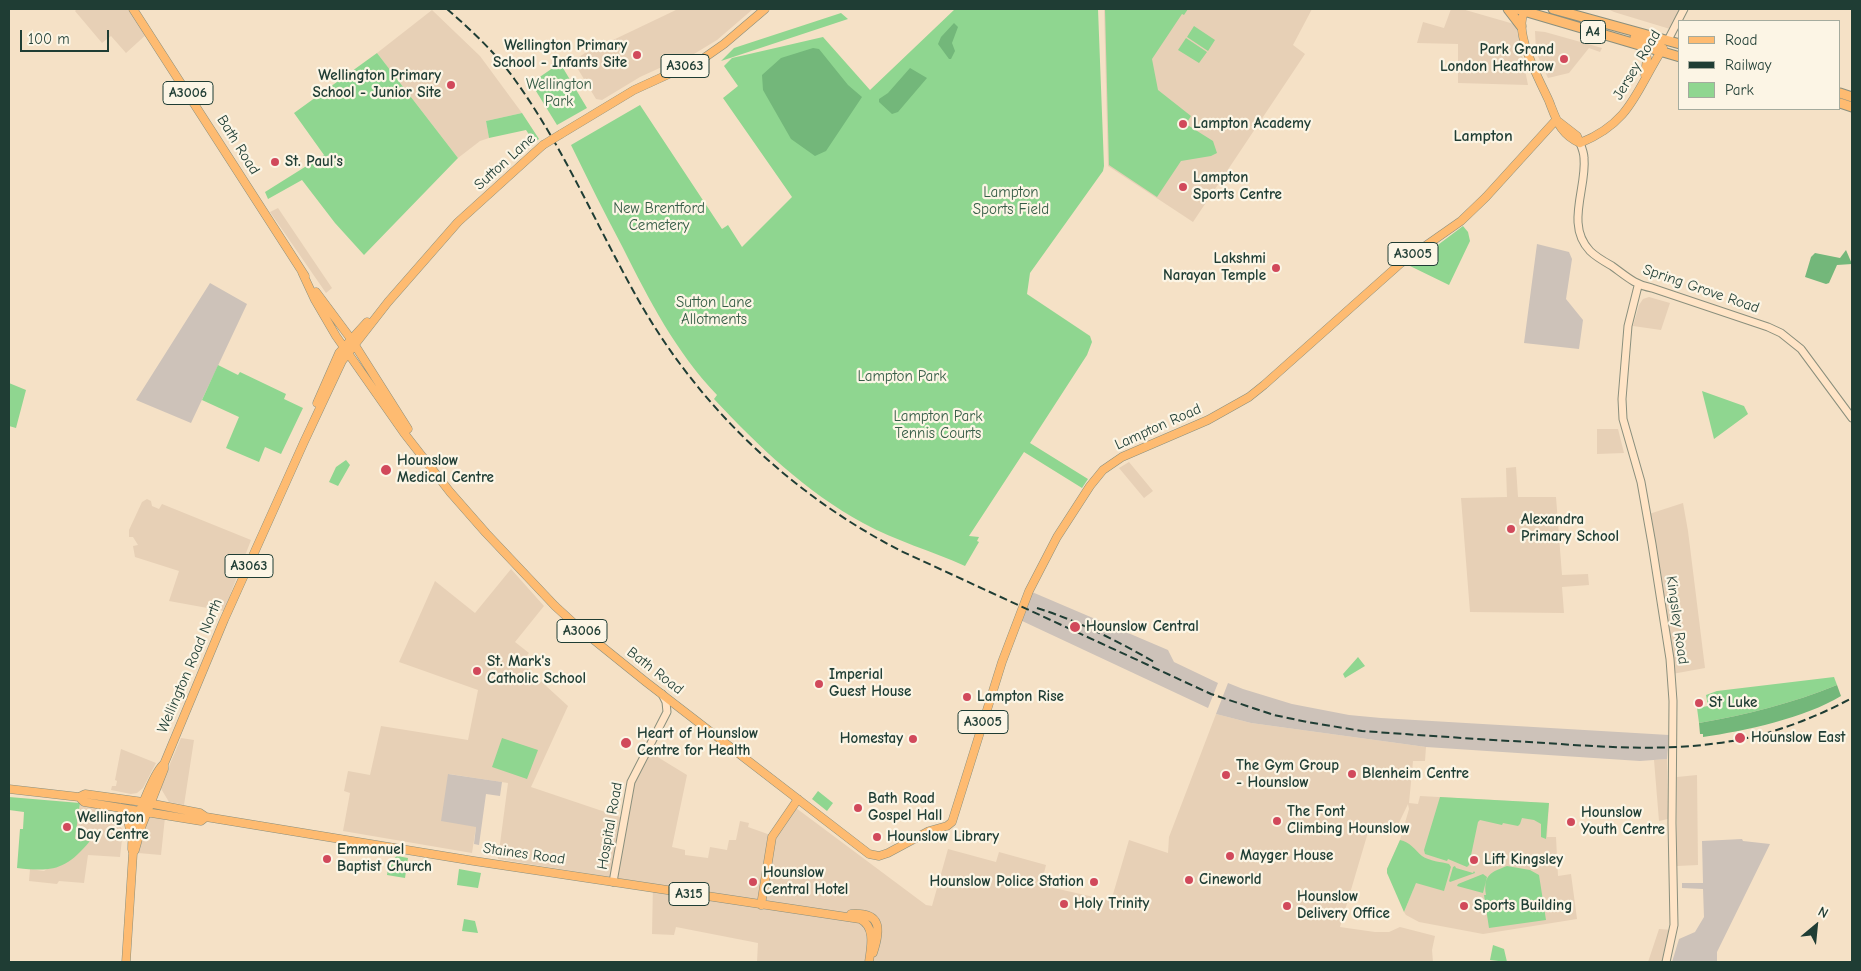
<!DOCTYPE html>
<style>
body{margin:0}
#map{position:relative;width:1861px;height:971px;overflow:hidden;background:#f5e1c6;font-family:"Comic Neue",sans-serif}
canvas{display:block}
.frame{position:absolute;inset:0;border:10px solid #1f3d34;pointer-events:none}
.legend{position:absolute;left:1678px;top:20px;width:162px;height:90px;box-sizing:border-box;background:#fcf5e5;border:1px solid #a4ab9e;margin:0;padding:6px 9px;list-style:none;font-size:15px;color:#1f3d34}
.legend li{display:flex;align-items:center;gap:10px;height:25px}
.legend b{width:25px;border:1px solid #a4ab9e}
.north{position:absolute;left:1791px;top:901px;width:50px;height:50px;-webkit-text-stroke:4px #fcf5e5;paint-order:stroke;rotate:28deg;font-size:14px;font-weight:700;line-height:20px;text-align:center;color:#1f3d34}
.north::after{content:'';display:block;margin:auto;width:18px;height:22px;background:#1f3d34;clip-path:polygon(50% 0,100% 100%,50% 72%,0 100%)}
.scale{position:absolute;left:20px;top:30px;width:89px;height:22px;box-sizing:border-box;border:2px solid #1f3d34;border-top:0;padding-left:6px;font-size:15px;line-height:18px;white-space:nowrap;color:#1f3d34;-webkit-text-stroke:4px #fcf5e5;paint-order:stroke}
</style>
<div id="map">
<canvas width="1861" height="971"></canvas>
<div class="frame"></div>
<ul class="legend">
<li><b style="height:6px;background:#febb71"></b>Road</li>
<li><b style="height:6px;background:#1f3d34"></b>Railway</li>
<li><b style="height:14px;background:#8fd690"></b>Park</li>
</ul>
<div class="north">N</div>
<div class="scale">100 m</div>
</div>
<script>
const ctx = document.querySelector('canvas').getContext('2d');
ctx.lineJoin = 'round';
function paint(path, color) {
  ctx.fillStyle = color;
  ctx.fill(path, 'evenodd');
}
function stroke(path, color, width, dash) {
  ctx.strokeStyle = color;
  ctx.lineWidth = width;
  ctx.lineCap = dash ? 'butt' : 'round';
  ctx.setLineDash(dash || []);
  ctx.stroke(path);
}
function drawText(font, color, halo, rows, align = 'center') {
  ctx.font = font + ' "Comic Neue",sans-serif';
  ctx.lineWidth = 4.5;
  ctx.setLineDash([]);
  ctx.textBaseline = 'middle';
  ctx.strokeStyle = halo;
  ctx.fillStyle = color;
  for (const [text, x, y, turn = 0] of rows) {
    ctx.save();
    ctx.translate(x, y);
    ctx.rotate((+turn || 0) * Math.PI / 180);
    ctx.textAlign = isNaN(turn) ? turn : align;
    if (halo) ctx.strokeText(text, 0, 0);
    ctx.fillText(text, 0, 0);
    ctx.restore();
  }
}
const built = new Path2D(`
 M77 9H133L149 32 126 53 111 36 102 43 75 11Z
 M678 9H753L717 40 689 57 677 60 640 77 602 100 596 99 573 61 585 53 604 48 611 41Z
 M1104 9H1312L1293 45 1305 54 1193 222 1108 166Z
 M1451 9H1462L1514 24 1517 30 1528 85 1458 83V44L1417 43 1423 22 1444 28Z
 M1608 9H1677L1680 10 1670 29 1614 12Z
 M432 10 480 56 522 113 486 121 489 138 480 141 458 158 377 53Z
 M1535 31 1545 32 1602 48 1600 52 1589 48 1569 73 1548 78 1536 52Z
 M278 208 332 288 326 293 270 212Z
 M1649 297 1670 303 1661 330 1633 326 1639 305 1643 299Z
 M1618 429 1624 453 1597 454V429Z
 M1129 462 1153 491 1144 498 1119 468Z
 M1516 467 1518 497H1556L1562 575 1588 574 1589 585 1562 587 1564 613 1470 612 1461 498 1507 497 1506 468Z
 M147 499 151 501 152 506 159 509 162 504 251 540 224 611 169 601 179 571 135 557 133 546 138 545 133 537H129V530L142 502Z
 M1683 503 1688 531 1705 668 1672 674 1649 514Z
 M511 569 544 606 515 642 529 653 521 663 568 706 531 787 626 819 634 780 651 753 687 775 672 847 685 850V855L708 858 710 847 727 850 729 840H736L740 821 749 823 748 827 776 837 796 808 926 905 932 906 948 849 996 862 999 852 1046 865 1041 885 1111 901 1129 840 1168 853 1169 837 1216 714 1251 723 1426 747 1425 761H1413L1409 803 1418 804 1420 796 1549 803 1547 837H1556L1558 876 1571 874 1577 919 1483 934 1419 922 1406 915 1404 912 1413 890 1387 873V869L1400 840 1409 809 1408 804 1393 835 1369 829 1340 927 1375 932H1389L1400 927 1435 936 1432 950 1433 962H757L758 943 676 927 674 935 652 934 653 884 498 859 508 783 449 774 476 827 472 853 343 831 350 793 344 791 348 771 370 775 381 726 468 740 478 690 399 662 435 581 475 613Z
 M181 738 194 740 184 805 169 802 160 787Z
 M121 749 156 763 143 788 137 793 131 794 111 790 112 786H116L117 781 115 780Z
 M1667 759 1668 819 1659 821 1654 760Z
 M1697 775 1698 865 1677 866V777Z
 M80 803 106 809 123 830 120 857 88 855 84 883 59 881 57 884 29 881 30 869 44 871 89 842 75 839Z
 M149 815 165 817 161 855 138 853Z
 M1659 929 1672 930 1662 962H1648Z`);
const industrial = new Path2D(`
 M1537 244 1569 252 1572 259 1566 299 1583 320 1579 349 1524 343Z
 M210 283 247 304 191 423 136 400Z
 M1032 592 1168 650 1174 662 1218 683 1208 708 1020 620Z
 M1228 683 1243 689 1292 704 1349 715 1381 718 1669 735 1667 759 1640 761 1426 747 1251 723 1216 714Z
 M448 774 502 782 500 796 486 794 479 845 474 844 476 827 441 821Z
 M1742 839 1743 841 1770 844 1717 952V962H1672L1679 939 1695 932 1704 917 1703 889 1682 888V883H1703L1702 841Z`);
const green = new Path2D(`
 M955 9H1098L1104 166 1103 171 1030 273 1027 294 1090 336 1092 342 1087 355 1030 443 1088 479 1082 488 1024 452 969 536 979 537 977 541 979 542 965 566C932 551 896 541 863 523 806 492 758 446 714 399L717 395C676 352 649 300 623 248 605 214 588 180 571 145L640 105 722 229 728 225 742 247 792 197 723 98 738 86 724 66 732 58 823 37 870 90Z
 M1105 9H1188L1184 15 1182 14 1152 59 1158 90 1191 116 1186 124 1213 141 1217 153 1211 156 1181 161 1157 197 1109 165Z
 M841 13 848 19 721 61 734 48Z
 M1194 26 1215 40 1208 51 1187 37Z
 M1186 38 1207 52 1199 63 1178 50Z
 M377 53 458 158 364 255 335 223 302 180 268 199 265 192 324 155 294 113Z
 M560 63 587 108 557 125 531 83Z
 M522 113 539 139 534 142 526 130 489 138 486 121Z
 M1463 226 1468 232 1470 241 1449 285 1410 266Z
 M218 365 238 375 240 372 286 394 284 399 303 408 281 454 265 447 259 462 226 448 239 417 202 400Z
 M9 383 26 390 16 428 9 426Z
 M1702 391 1744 406 1748 414 1714 439Z
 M346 460 350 465 338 486 329 482 336 467Z
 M1358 657 1365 666 1345 678 1343 674Z
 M1834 677 1837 685C1793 703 1746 715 1699 723L1697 708 1708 706 1706 695 1717 691Z
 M502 738 538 750 527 779 492 767Z
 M818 791 833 803 827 811 812 799Z
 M9 797 80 803 75 839 90 841C66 870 53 872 17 868L20 829H23L24 812 9 810Z
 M1440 797 1549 803 1546 839 1541 837V824L1534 820 1522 818 1520 824 1518 826 1503 823 1502 825 1480 820 1478 822 1469 865 1467 867 1448 859 1447 861 1425 854 1424 850Z
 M1400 840C1410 842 1415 850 1422 856 1429 861 1442 862 1449 864L1451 867 1444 891 1416 883 1404 912 1387 873V869Z
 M397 856 408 858 405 878 387 875 389 862Z
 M1455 866 1456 868 1473 873 1474 871 1475 873 1450 882 1449 881 1453 867Z
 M1507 866 1530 870 1539 875 1546 920 1489 928 1484 895H1486C1483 875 1491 872 1507 866Z
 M459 869 481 873 478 888 457 885Z
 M1483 874 1487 877 1483 893 1457 886 1458 884Z
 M464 919 475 921 478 933 462 931Z
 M1493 945 1504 949 1507 962 1490 960Z`);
const forest = new Path2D(`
 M954 23 958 27 952 43 955 51 951 59H949L938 44 941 37Z
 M813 48 819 49 848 85 862 97 826 151 815 156 791 139 763 90 762 75 781 58Z
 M910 68 927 78 898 112 892 114 879 102V99L888 93Z
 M1846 250 1852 264 1837 265 1829 283 1826 284 1805 277 1811 257 1815 253 1840 258Z
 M1837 685 1841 696C1805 718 1745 731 1703 737V734H1700L1699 723C1746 715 1793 703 1837 685Z`);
const secondary = new Path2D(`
 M1668 40 1684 9
 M1580 143C1582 148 1584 153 1584 158 1587 188 1565 225 1590 251 1596 257 1605 262 1612 266 1626 276 1635 285 1652 288L1768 327 1781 333 1801 349 1852 418
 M1638 286 1628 326 1622 399 1623 419 1641 482 1652 544 1670 659 1673 701 1672 823 1674 925 1666 962
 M613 882 631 782 667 712 666 702 662 694`);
const primary = new Path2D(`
 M133 9 305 276
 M1525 11C1512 31 1540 81 1549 101 1553 111 1556 121 1562 129 1567 136 1573 140 1580 143
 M1642 46 1647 58 1645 75
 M1559 122 1577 136 1580 143
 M561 134 634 90 704 58 724 44 765 9
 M1580 143C1632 122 1636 90 1663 48
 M302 272 315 300 336 336 404 433 450 492 486 533 555 606 579 628 646 682 869 854 879 856 888 853 929 831 947 826 952 822 1002 662 1029 591 1057 537 1090 486 1103 470 1122 457 1208 420 1249 397 1264 385 1401 263 1461 221 1486 197 1556 120
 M316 292 351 339 408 429
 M317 403 339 353 367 322
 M9 789 79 797 85 794 143 802 200 813 206 817 474 861 860 919C876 927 871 947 869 962
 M79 797 84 802 201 821 206 817
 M120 808 128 821 131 834
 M133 853 135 850 142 825 164 769V764L224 620 304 442 342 361 388 302 458 222 543 145
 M761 905 772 837 798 799
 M851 914C882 912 881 929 873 953
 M126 962 133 853 132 849C132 841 133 833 135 826 138 814 155 770 164 764`);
const highway = new Path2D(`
 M1508 9 1521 26
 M1517 9 1680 57
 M1553 9 1680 44
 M1635 37 1658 45 1662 50
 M1840 93 1852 97
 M1840 103 1852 107`);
const rail = new Path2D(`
 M447 9C472 31 496 53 515 80 565 149 600 234 643 308 704 412 794 496 901 551L1211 694 1274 715 1307 722 1362 731C1418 735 1474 739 1529 742 1592 746 1657 752 1719 743 1765 737 1811 720 1852 698
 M1037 608C1078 621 1116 640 1154 662`);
const primaryBridge = new Path2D(`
 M543 145 561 134`);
const markers = [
 [637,55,5,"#d1495b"],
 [1564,59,5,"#d1495b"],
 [451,85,5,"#d1495b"],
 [1183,124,5,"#d1495b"],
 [275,162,5,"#d1495b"],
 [1183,187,5,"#d1495b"],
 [1276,268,5,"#d1495b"],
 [386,470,6,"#d1495b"],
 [1511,529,5,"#d1495b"],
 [1075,627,6,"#d1495b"],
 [477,671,5,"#d1495b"],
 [819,684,5,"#d1495b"],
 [967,697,5,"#d1495b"],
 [1699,703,5,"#d1495b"],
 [1740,738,6,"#d1495b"],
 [913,739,5,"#d1495b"],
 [626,743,6,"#d1495b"],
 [1352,774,5,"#d1495b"],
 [1226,775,5,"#d1495b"],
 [858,808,5,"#d1495b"],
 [1277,821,5,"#d1495b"],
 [1571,822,5,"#d1495b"],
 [67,827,5,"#d1495b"],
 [877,837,5,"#d1495b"],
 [1230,856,5,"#d1495b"],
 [327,859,5,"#d1495b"],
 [1474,860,5,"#d1495b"],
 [1189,880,5,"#d1495b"],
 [753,882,5,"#d1495b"],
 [1094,882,5,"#d1495b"],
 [1064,904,5,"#d1495b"],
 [1287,906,5,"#d1495b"],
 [1464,906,5,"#d1495b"]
];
const shields = [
 [1593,32,25],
 [685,66,48],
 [188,93,50],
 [1413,254,50],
 [249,566,48],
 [582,631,50],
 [983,722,50],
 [689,894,40]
];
const shieldNames = [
 ["A4",1593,32],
 ["A3063",685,66],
 ["A3006",188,93],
 ["A3005",1413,254],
 ["A3063",249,566],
 ["A3006",582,631],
 ["A3005",983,722],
 ["A315",689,894]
];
const poiNames = [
 ["Wellington Primary",627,46,"right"],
 ["School - Infants Site",627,63,"right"],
 ["Park Grand",1554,50,"right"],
 ["London Heathrow",1554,67,"right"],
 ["Wellington Primary",441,76,"right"],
 ["School - Junior Site",441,93,"right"],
 ["Lampton Academy",1193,124],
 ["St. Paul's",285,162],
 ["Lampton",1193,178],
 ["Sports Centre",1193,195],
 ["Lakshmi",1266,259,"right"],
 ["Narayan Temple",1266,276,"right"],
 ["Hounslow",397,461],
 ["Medical Centre",397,478],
 ["Alexandra",1521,520],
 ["Primary School",1521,537],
 ["Hounslow Central",1086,627],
 ["St. Mark's",487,662],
 ["Catholic School",487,679],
 ["Imperial",829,675],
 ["Guest House",829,692],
 ["Lampton Rise",977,697],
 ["St Luke",1709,703],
 ["Heart of Hounslow",637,734],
 ["Centre for Health",637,751],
 ["Hounslow East",1751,738],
 ["Homestay",903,739,"right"],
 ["The Gym Group",1236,766],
 ["- Hounslow",1236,783],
 ["Blenheim Centre",1362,774],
 ["Bath Road",868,799],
 ["Gospel Hall",868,816],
 ["The Font",1287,812],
 ["Climbing Hounslow",1287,829],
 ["Hounslow",1581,813],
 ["Youth Centre",1581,830],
 ["Wellington",77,818],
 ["Day Centre",77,835],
 ["Hounslow Library",887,837],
 ["Emmanuel",337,850],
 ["Baptist Church",337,867],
 ["Mayger House",1240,856],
 ["Lift Kingsley",1484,860],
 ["Hounslow",763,873],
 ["Central Hotel",763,890],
 ["Cineworld",1199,880],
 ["Hounslow Police Station",1084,882,"right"],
 ["Hounslow",1297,897],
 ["Delivery Office",1297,914],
 ["Holy Trinity",1074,904],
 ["Sports Building",1474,906]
];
const streetNames = [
 ["Jersey Road",1637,65,-59],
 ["Bath Road",238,145,58],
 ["Sutton Lane",505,162,-42],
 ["Spring Grove Road",1701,289,19],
 ["Lampton Road",1158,427,-24],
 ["Kingsley Road",1677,620,82],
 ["Wellington Road North",190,666,-67],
 ["Bath Road",655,671,38],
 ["Hospital Road",610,826,-80],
 ["Staines Road",524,854,8]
];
const parkNames = [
 ["Wellington",559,85],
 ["Park",559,102],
 ["Lampton",1011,193],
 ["Sports Field",1011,210],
 ["New Brentford",659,209],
 ["Cemetery",659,226],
 ["Sutton Lane",714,303],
 ["Allotments",714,320],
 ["Lampton Park",902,377],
 ["Lampton Park",938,417],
 ["Tennis Courts",938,434]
];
const neighbourhoodNames = [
 ["Lampton",1483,136]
];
paint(built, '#e7d0b6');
paint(industrial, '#cdc2b9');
paint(green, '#8fd690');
paint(forest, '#73b77a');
stroke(secondary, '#8a8f7d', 9);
stroke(primary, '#8a8f7d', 9);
stroke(highway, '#8a8f7d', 11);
stroke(secondary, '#ffe4c6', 7);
stroke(primary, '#febb71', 8);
stroke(highway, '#febb71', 9);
stroke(rail, '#1f3d34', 2, [8, 4]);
stroke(primaryBridge, '#8a8f7d', 9, []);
stroke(primaryBridge, '#febb71', 8);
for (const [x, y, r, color] of markers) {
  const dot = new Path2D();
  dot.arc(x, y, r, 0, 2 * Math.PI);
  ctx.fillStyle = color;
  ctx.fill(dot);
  stroke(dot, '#fcf5e5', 2);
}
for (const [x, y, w] of shields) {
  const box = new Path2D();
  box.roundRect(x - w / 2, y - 11.5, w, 23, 4);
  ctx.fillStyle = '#fcf5e5';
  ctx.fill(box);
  stroke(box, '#1f3d34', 1);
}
drawText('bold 14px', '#1f3d34', null, shieldNames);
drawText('bold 15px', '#1f3d34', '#fcf5e5', poiNames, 'left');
drawText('15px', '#1f3d34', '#fcf5e5', streetNames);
drawText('15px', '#355c46', '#fcf5e5', parkNames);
drawText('bold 16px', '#1f3d34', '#fcf5e5', neighbourhoodNames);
</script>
